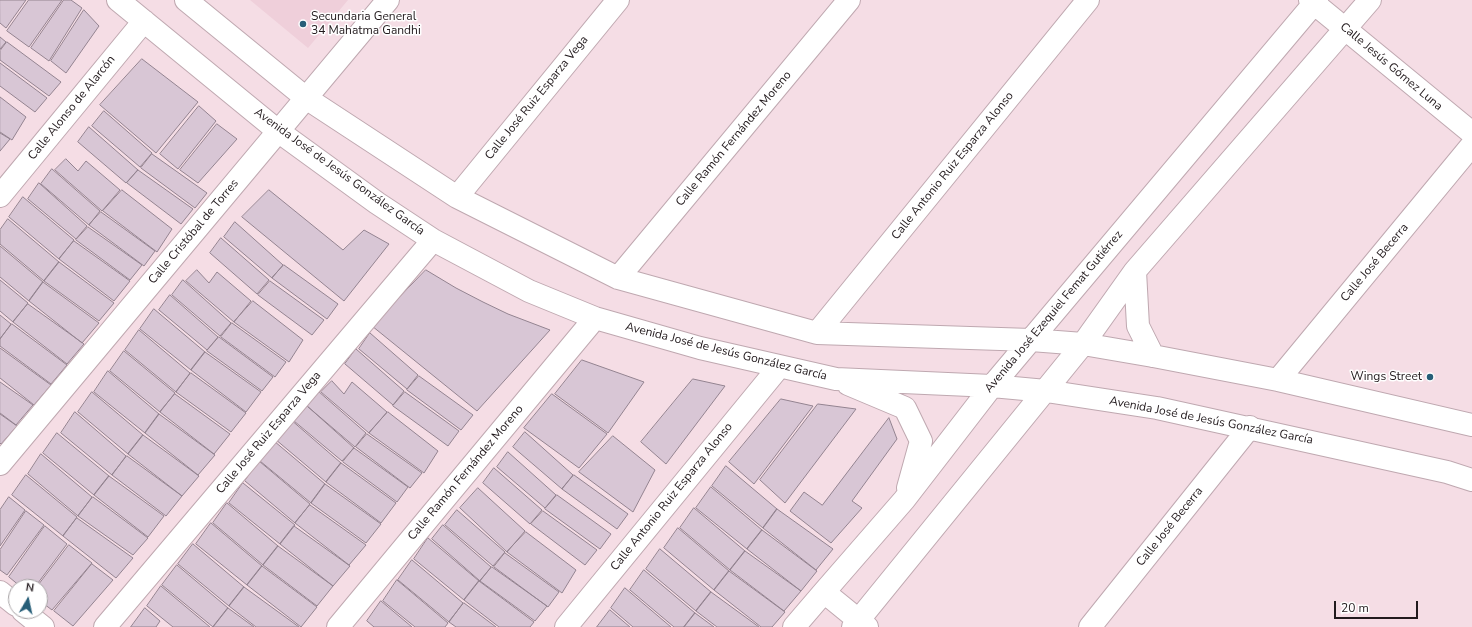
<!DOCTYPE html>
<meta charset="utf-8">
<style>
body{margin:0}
#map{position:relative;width:1472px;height:627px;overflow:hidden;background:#f5dde5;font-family:"Nunito Sans",sans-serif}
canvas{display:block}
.north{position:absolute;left:8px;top:579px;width:40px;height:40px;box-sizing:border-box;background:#fff;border:1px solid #a7a3a5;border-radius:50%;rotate:9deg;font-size:11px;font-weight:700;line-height:16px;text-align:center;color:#221a1d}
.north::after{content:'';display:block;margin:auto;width:14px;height:18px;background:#265e78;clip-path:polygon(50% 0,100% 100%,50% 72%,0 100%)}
.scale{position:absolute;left:1334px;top:601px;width:84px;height:18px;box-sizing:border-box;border:2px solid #221a1d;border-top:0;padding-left:5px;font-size:12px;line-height:14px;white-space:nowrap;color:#221a1d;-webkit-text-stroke:3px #fff;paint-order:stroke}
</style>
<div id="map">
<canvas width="1472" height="627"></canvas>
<div class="north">N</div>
<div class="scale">20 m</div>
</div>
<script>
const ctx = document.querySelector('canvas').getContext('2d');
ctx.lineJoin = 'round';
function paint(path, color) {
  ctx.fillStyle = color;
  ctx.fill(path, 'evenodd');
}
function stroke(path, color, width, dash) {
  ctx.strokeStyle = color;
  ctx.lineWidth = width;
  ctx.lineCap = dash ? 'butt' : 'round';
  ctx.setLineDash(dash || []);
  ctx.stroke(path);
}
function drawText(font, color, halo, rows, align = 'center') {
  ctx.font = font + ' "Nunito Sans",sans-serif';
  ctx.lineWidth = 3;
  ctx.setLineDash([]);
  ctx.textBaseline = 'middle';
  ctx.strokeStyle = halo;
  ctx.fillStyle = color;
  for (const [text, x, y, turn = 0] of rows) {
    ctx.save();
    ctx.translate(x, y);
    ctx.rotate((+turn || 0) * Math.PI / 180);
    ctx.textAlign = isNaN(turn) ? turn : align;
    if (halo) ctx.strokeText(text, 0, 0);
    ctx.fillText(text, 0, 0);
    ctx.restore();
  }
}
const built = new Path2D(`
 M250 0H348L308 48Z`);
const building = new Path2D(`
 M0 0H26L6 28 0 23Z
 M29 0H62L29 47 7 31Z
 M64 0H71L82 8 49 61 31 48Z
 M84 10 99 26 66 73 51 61Z
 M0 37 6 42 0 49Z
 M7 42 61 82 49 96 0 60V51Z
 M142 59 198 102 156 153 100 105Z
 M0 63 47 98 35 112 0 86Z
 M0 97 26 117 12 140 0 132Z
 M199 106 216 121 178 169 160 154Z
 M104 111 152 153 140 167 92 126Z
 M217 124 237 139 198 183 180 170Z
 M89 127 138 170 126 183 78 142Z
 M0 133 10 139 0 151Z
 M152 154 207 193 195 208 141 168Z
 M66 159 78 171 86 161 120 190 102 211 55 170Z
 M52 169 100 211 89 225 41 184Z
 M138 170 193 209 181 224 127 183Z
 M39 183 87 226 76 239 28 199Z
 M122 190 172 229 157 252 103 211Z
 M269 190 343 250 364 230 389 244 344 301 242 217Z
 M23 197 74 240 59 259 9 217Z
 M101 212 155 251 144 266 89 225Z
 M8 219 59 262 44 281 0 244V230Z
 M235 222 283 265 272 278 224 237Z
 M88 227 142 265 130 280 76 240Z
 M221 238 269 280 257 294 210 253Z
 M74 241 130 281 114 301 59 259Z
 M0 246 43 282 29 301 0 277Z
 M59 262 114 303 99 321 44 281Z
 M284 265 338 304 327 319 272 278Z
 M197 270 209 283 217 272 251 301 234 322 186 281Z
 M426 270 456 288 483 302 508 314 550 330 477 411 372 326Z
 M0 280 28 303 13 322 0 311Z
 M183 280 231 323 220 336 172 295Z
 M270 281 324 320 312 335 258 295Z
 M43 282 99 323 82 343 29 301Z
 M170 295 218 337 207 350 159 310Z
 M253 301 303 340 289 362 234 322Z
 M28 304 84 344 67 364 13 322Z
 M154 309 205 352 191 370 140 329Z
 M0 315 11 324 0 339Z
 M232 323 286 362 275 377 221 337Z
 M12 324 67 365 51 384 0 346V339Z
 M139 330 190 373 176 392 125 350Z
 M370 333 418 375 407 389 359 349Z
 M219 337 273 377 262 391 207 351Z
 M0 348 51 385 34 405 0 378Z
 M356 349 404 391 393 405 345 364Z
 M124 351 175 393 160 412 110 371Z
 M205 352 261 392 246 412 191 370Z
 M582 360 644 382 608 433 555 394Z
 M108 371 159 414 145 433 94 392Z
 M191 373 246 413 231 432 176 392Z
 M419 376 473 415 461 430 407 390Z
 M693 379 725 386 666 464 641 442Z
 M332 381 344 394 352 382 387 412 369 433 321 392Z
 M0 382 33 405 16 425 0 413Z
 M318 391 366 433 355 447 307 406Z
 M92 392 143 435 128 454 78 412Z
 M405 392 459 431 448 446 393 406Z
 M175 394 230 434 214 454 160 412Z
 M552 394 607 434 579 468 524 428Z
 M781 399 813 406 754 484 729 462Z
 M818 404 856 409 785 503 760 480Z
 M306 405 354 448 342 461 294 421Z
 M75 412 126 456 112 475 61 433Z
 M388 412 438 451 424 473 369 433Z
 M0 414 17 426 1 444 0 443Z
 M159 414 215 455 198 475 145 433Z
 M889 418 897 439 852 501 862 508 831 543 790 511 804 492 822 505Z
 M290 419 341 463 326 482 275 439Z
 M525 432 573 475 562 489 513 447Z
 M57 433 109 476 94 495 43 453Z
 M367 434 422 473 410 488 356 447Z
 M143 435 199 476 182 496 128 454Z
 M613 436 655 470 633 512 579 472Z
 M274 441 325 484 311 503 260 461Z
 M354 448 408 487 397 502 343 462Z
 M508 452 556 495 545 508 497 467Z
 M41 454 92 497 78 516 28 474Z
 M127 456 182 496 166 516 112 475Z
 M259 461 310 504 295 523 245 481Z
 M341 463 396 503 381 523 326 482Z
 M726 466 777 509 763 528 712 486Z
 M494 468 542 510 530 524 483 483Z
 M26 475 77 517 63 536 12 495Z
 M574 475 628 514 617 529 562 489Z
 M109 476 164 516 148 537 94 495Z
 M243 483 295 525 280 544 229 503Z
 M325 484 381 524 366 543 311 503Z
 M711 487 762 530 747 549 696 508Z
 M478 488 525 531 507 552 460 508Z
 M557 495 611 534 600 549 545 509Z
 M9 497 25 510 0 546V510Z
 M93 497 148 538 133 555 78 516Z
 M227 503 278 546 263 565 213 523Z
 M310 505 366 545 349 565 295 523Z
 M694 508 745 551 730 570 680 528Z
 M777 509 833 549 816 570 763 528Z
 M457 510 505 552 493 566 445 525Z
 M26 511 44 525 7 575 0 570V550Z
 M543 511 597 550 585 565 531 524Z
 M77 518 133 558 116 578 63 536Z
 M211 523 262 566 247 585 196 544Z
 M443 525 491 567 480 581 432 539Z
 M45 526 67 544 35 587H21L9 577Z
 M294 526 350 566 333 586 280 544Z
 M678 528 729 571 714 590 664 548Z
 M762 530 817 571 801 591 747 549Z
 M526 532 576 570 562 593 507 552Z
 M428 538 479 581 464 600 414 559Z
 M193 544 244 587 229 606 178 564Z
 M69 545 92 563 52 610 40 601V587H37Z
 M278 546 333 586 317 606 263 565Z
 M660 549 711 592 696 611 646 569Z
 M745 551 801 591 784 611 730 570Z
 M505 553 559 592 548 607 494 567Z
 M412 560 463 603 449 622 398 580Z
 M92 564 113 580 73 626 54 611Z
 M177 565 228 608 213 627 162 585Z
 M262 566 317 607 301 627 247 585Z
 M492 567 547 606 535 621 480 581Z
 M644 570 695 613 684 627H674L630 590Z
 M729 571 785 612 772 627H761L714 590Z
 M397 580 448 623 445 627H415L383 601Z
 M479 581 534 622 530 627H499L464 600Z
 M161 586 210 627H173L147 606Z
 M244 587 299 627H256L229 606Z
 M625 588 671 627H633L611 608Z
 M711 592 759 627H717L696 611Z
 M381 601 412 627H374L367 621Z
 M464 603 496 627H456L449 622Z
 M145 608 160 621 156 627H131Z
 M228 608 254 627H213Z
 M610 610 630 627H597Z
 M695 613 714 627H684Z`);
const minor = new Path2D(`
 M118 0 278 131 377 203 433 240 529 291 595 318 700 348 836 379 992 386 1046 391 1157 408 1447 472 1472 480
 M186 0 306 98 457 197 618 278 817 333 1031 340 1083 344 1153 356 1278 380 1472 425
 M1310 0 1472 133
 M0 196 144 21
 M457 197 618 0
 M1135 271 1138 326 1153 356
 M618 278 849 0
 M817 333 1088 0
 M1278 380 1472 145
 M848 384 905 408 921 441 908 488
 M0 464 388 0
 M0 592 16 605
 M824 592 867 627
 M23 611 43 627
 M105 627 433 240
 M338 627 595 318
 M566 627 779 367
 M794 627 824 592 904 500 992 386 1317 0
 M853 627 1083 344 1135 271 1370 0
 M1090 627 1250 427`);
const markers = [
 [303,24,4,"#265e78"],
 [1430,377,4,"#265e78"]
];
const poiNames = [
 ["Secundaria General",311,17],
 ["34 Mahatma Gandhi",311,31],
 ["Wings Street",1422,377,"right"]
];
const streetNames = [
 ["Calle Jesús Gómez Luna",1391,67,40],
 ["Calle José Ruiz Esparza Vega",537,98,-51],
 ["Calle Alonso de Alarcón",72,108,-51],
 ["Calle Ramón Fernández Moreno",734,139,-50],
 ["Calle Antonio Ruiz Esparza Alonso",953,166,-51],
 ["Avenida José de Jesús González García",339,172,36],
 ["Calle Cristóbal de Torres",194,232,-50],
 ["Calle José Becerra",1375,263,-50],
 ["Avenida José Ezequiel Femat Gutiérrez",1054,312,-50],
 ["Avenida José de Jesús González García",726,352,14],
 ["Avenida José de Jesús González García",1211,421,11],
 ["Calle José Ruiz Esparza Vega",269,433,-50],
 ["Calle Ramón Fernández Moreno",466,473,-50],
 ["Calle Antonio Ruiz Esparza Alonso",672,497,-51],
 ["Calle José Becerra",1170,527,-51]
];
paint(built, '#efcfda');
paint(building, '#d8c6d5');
stroke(building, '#938390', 1);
stroke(minor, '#bfa8b0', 24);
stroke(minor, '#fff', 22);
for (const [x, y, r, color] of markers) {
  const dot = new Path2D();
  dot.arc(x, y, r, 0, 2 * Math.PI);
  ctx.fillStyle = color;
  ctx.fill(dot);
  stroke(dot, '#fff', 1.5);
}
drawText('12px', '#221a1d', '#fff', poiNames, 'left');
drawText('12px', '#221a1d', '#fff', streetNames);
</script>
